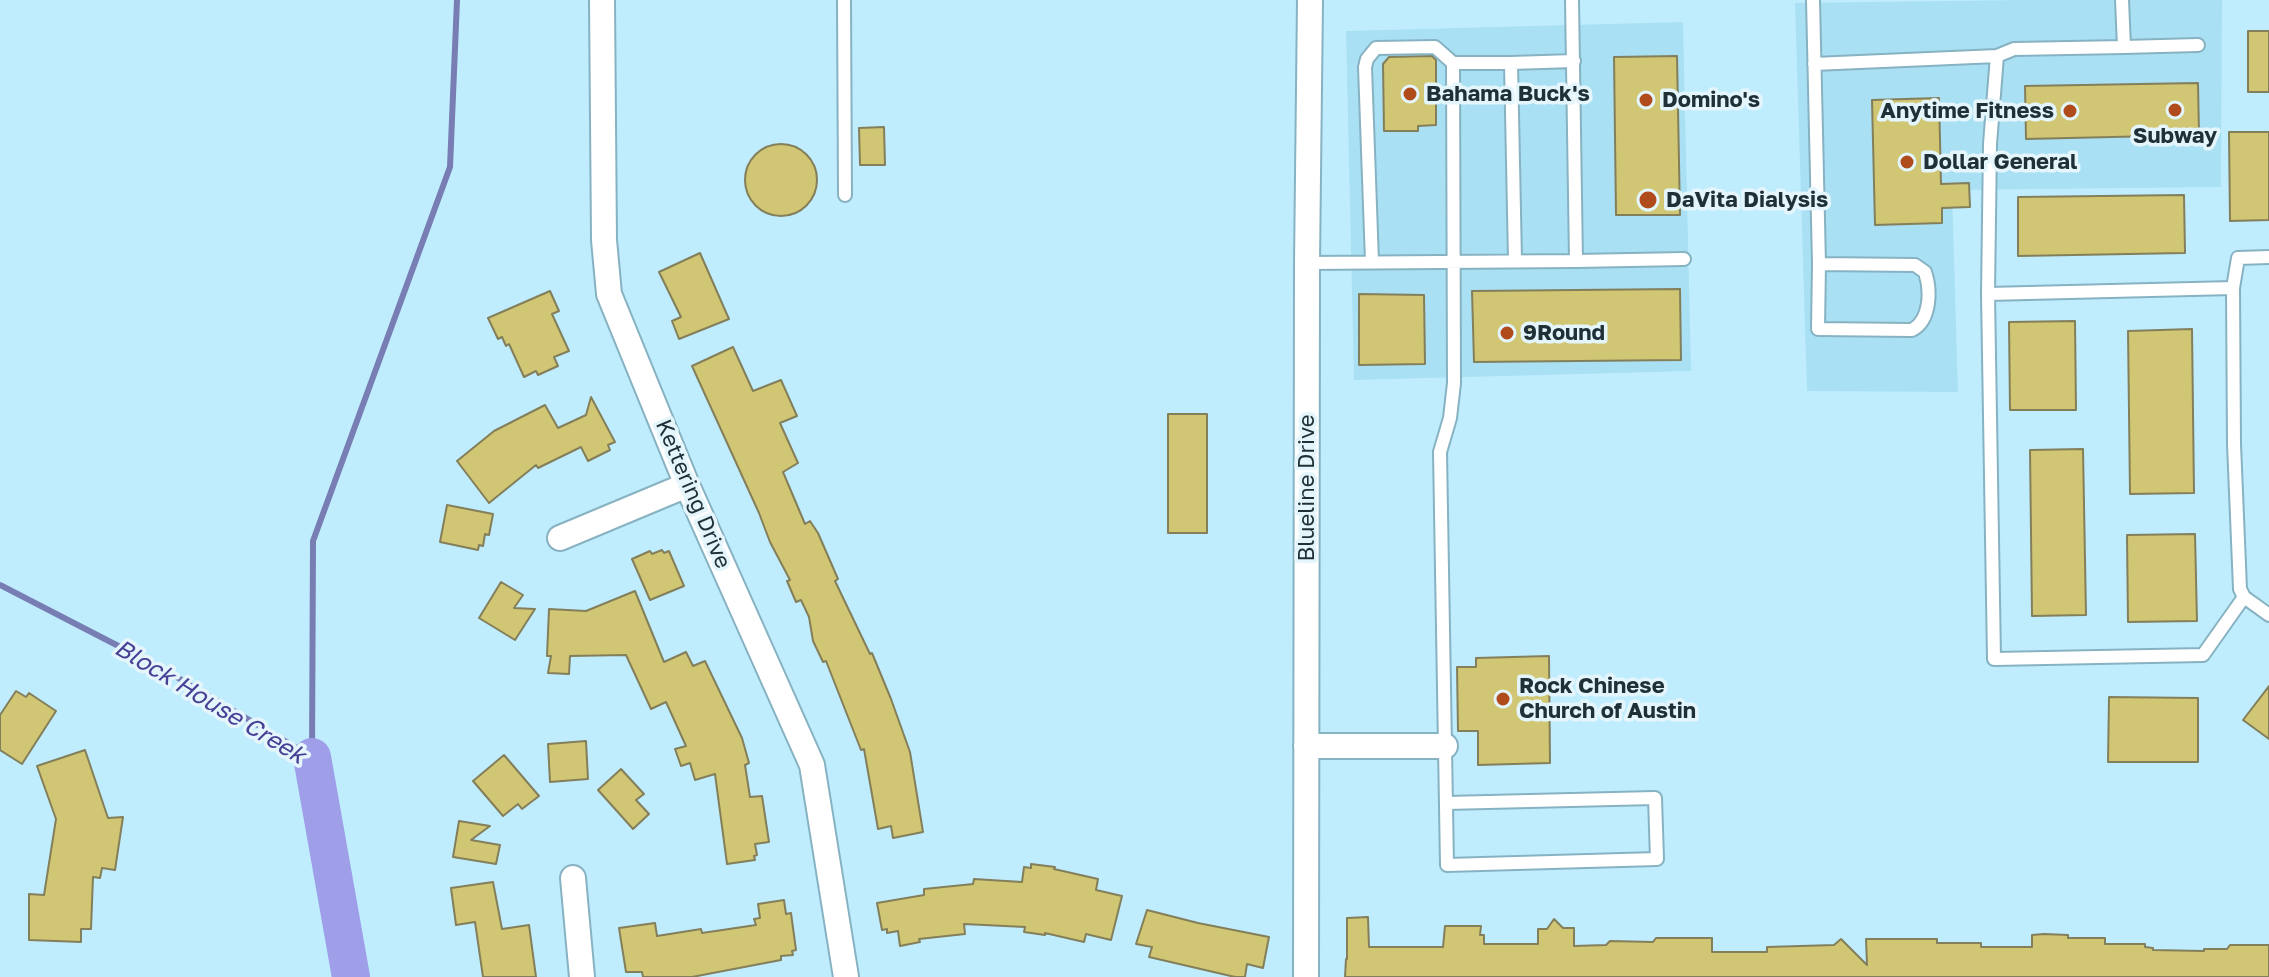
<!DOCTYPE html>
<style>
body{margin:0}
canvas{display:block;background:#c0edfe}
</style>
<canvas width="2269" height="977"></canvas>
<script>
const ctx = document.querySelector('canvas').getContext('2d');
ctx.lineJoin = 'round';
function paint(path, color) {
  ctx.fillStyle = color;
  ctx.fill(path, 'evenodd');
}
function stroke(path, color, width, dash) {
  ctx.strokeStyle = color;
  ctx.lineWidth = width;
  ctx.lineCap = dash ? 'butt' : 'round';
  ctx.setLineDash(dash || []);
  ctx.stroke(path);
}
function drawText(font, color, halo, rows, align = 'center') {
  ctx.font = font + ' "Golos Text",sans-serif';
  ctx.lineWidth = 7;
  ctx.setLineDash([]);
  ctx.textBaseline = 'middle';
  ctx.strokeStyle = halo;
  ctx.fillStyle = color;
  for (const [text, x, y, turn = 0] of rows) {
    ctx.save();
    ctx.translate(x, y);
    ctx.rotate((+turn || 0) * Math.PI / 180);
    ctx.textAlign = isNaN(turn) ? turn : align;
    if (halo) ctx.strokeText(text, 0, 0);
    ctx.fillText(text, 0, 0);
    ctx.restore();
  }
}
const built = new Path2D(`
 M2025 0H2222L2221 187 1952 190 1958 392 1807 391 1795 3Z
 M1683 22 1691 371 1354 380 1346 31Z`);
const stream = new Path2D(`
 M0 585 163 669 312 757
 M312 757 313 541 450 167 457 0`);
const river = new Path2D(`
 M312 757 351 977`);
const building = new Path2D(`
 M2248 31H2269V92H2248Z
 M1432 56 1436 60V125L1418 126V131H1384L1383 64 1389 57Z
 M1677 56 1680 215H1616L1614 57Z
 M2198 83 2199 135 2026 139 2025 86Z
 M1939 98 1941 184 1969 183 1970 207 1942 208V223L1875 225 1872 100Z
 M884 127 885 165H860L859 128Z
 M2229 132H2269V220L2230 221Z
 M745 180a36 36 0 1 1 72 0a36 36 0 1 1-72 0Z
 M2184 195 2185 253 2018 256V197Z
 M700 253 729 319 679 339 672 321 681 317 659 272Z
 M1680 289 1681 360 1474 362 1472 291Z
 M550 291 559 311 552 314 569 351 554 357 558 366 538 375 536 371 524 377 509 344 506 346 502 337 498 339 488 318Z
 M1359 294 1424 295 1425 364 1359 365Z
 M2075 321 2076 410H2010L2009 322Z
 M2192 329 2194 493 2130 494 2128 331Z
 M733 347 753 391 781 380 797 416 780 423 798 463 783 472 805 524 810 521 818 533 838 579 835 581 870 654 872 653 891 699 910 752 923 832 893 838 891 826 878 829 864 749 861 750 826 661 823 662 813 641 809 617 801 600 796 602 787 581 790 580 770 542 759 513 692 366Z
 M591 397 615 442 608 445 610 450 588 461 581 447 538 468 536 465 489 503 457 461 494 431 545 405 558 428 586 415Z
 M1168 414H1207V533H1168Z
 M2083 449 2086 615 2032 616 2030 450Z
 M447 505 493 514 489 535 485 534 483 546 479 545 478 550 440 542Z
 M2195 534 2197 621 2128 622 2127 535Z
 M662 550 664 553 669 551 684 586 650 600 632 559 650 551 652 554Z
 M501 582 523 595 514 608 535 609 515 640 479 618Z
 M635 591 664 662 686 652 693 666 705 661 742 738 749 763 745 765 750 797 762 796 769 842 755 844 757 855 754 856 755 860 727 864 715 774 695 780 690 763 681 766 675 749 686 746 666 702 651 709 626 655 570 656 569 674 548 673 551 656H547L549 609 586 611Z
 M1549 656 1550 763 1478 765V731H1458L1457 667H1476V658Z
 M2269 686V739L2243 720Z
 M16 691 26 697 29 693 56 711 22 764 0 750V715Z
 M2109 697 2198 698V762H2108Z
 M586 741 588 779 550 782 548 744Z
 M85 750 108 818 123 817 115 870 102 868 100 878 93 877 91 929H81V942L29 940V894L44 895 56 819 37 766Z
 M504 755 539 796 522 809 518 804 503 816 473 781Z
 M621 769 644 794 636 800 649 814 633 829 598 790Z
 M459 821 490 826 471 840 500 845 496 864 453 857Z
 M1031 864 1055 867 1054 869 1098 879 1096 890 1122 896 1111 940 1086 934 1084 942 1045 933V935L1024 932 1025 927 964 924 965 934 919 939 920 942 900 946 898 931 887 933V929L882 930 877 903 924 895V889L973 884 974 879 1022 882 1024 867 1031 868Z
 M493 882 502 929 529 925 536 977H483L475 922 456 925 451 888Z
 M784 900 786 914 791 913 796 950 792 951 793 955 781 956V960L692 977H643L642 972H626L619 928 655 923 657 936 701 929 702 933 756 925 754 919 760 918 758 904Z
 M1147 910 1198 923 1269 937 1263 968 1247 964 1245 977H1235L1149 957 1152 947 1136 944Z
 M1368 917 1369 947H1443L1445 926H1481L1480 935H1484V944H1538V929H1547L1554 919 1563 928H1574V946L1606 945 1610 941 1653 942 1656 938H1712V952H1767V947L1834 945 1841 939 1867 965 1866 939H1937V943H1981V947H2032V935L2044 934 2068 935V938H2105V944H2145V947L2153 948V950L2204 951V949H2227L2230 945H2269V977H1345L1346 959H1347V918Z`);
const lane = new Path2D(`
 M844 0 845 195
 M1572 0 1576 261 1684 259
 M1813 0 1819 264 1818 329 1912 330C1931 320 1931 290 1925 272L1915 265 1819 264
 M2124 47 2198 45
 M1814 64 1997 56 2014 49 2124 47 2122 0
 M2269 257 2238 258 2233 288 1988 294 1994 659 2203 655 2244 597 2269 615
 M1515 261 1511 63 1574 61
 M1372 262 1365 67 1367 59 1376 48 1435 47 1453 63
 M1307 263 1576 261
 M2233 288 2234 444 2240 589 2244 597
 M1988 294 1990 144 1997 56
 M1446 803 1655 798 1657 859 1447 865 1440 452 1450 418 1454 383 1453 63H1511`);
const street = new Path2D(`
 M602 0 604 240 609 294 687 485 812 765 846 977
 M560 538 687 485
 M1306 746H1445
 M573 878 582 977
 M1306 977 1307 263 1310 0`);
const markers = [
 [1410,94,8,"#b04c1c"],
 [1646,100,8,"#b04c1c"],
 [2175,110,8,"#b04c1c"],
 [2070,111,8,"#b04c1c"],
 [1907,162,8,"#b04c1c"],
 [1648,200,10,"#b04c1c"],
 [1507,333,8,"#b04c1c"],
 [1503,699,8,"#b04c1c"]
];
const poiNames = [
 ["Bahama Buck's",1426,94],
 ["Domino's",1662,100],
 ["Anytime Fitness",2054,111,"right"],
 ["Subway",2175,136,"center"],
 ["Dollar General",1923,162],
 ["DaVita Dialysis",1666,200],
 ["9Round",1523,333],
 ["Rock Chinese",1519,686],
 ["Church of Austin",1519,711]
];
const streetNames = [
 ["Blueline Drive",1307,488,-90],
 ["Kettering Drive",693,494,67]
];
const waterNames = [
 ["Block House Creek",210,702,31]
];
paint(built, '#aae0f4');
stroke(stream, '#787eb3', 6);
stroke(river, '#9e9fe8', 38);
paint(building, '#d0c673');
stroke(building, '#837f5b', 2);
stroke(lane, '#87b2c2', 16);
stroke(street, '#87b2c2', 28);
stroke(lane, '#fff', 12);
stroke(street, '#fff', 24);
for (const [x, y, r, color] of markers) {
  const dot = new Path2D();
  dot.arc(x, y, r, 0, 2 * Math.PI);
  ctx.fillStyle = color;
  ctx.fill(dot);
  stroke(dot, '#e4f5fc', 3);
}
drawText('bold 22px', '#1f3037', '#e4f5fc', poiNames, 'left');
drawText('22px', '#1f3037', '#e4f5fc', streetNames);
drawText('italic 24px', '#474095', '#e4f5fc', waterNames);
</script>
